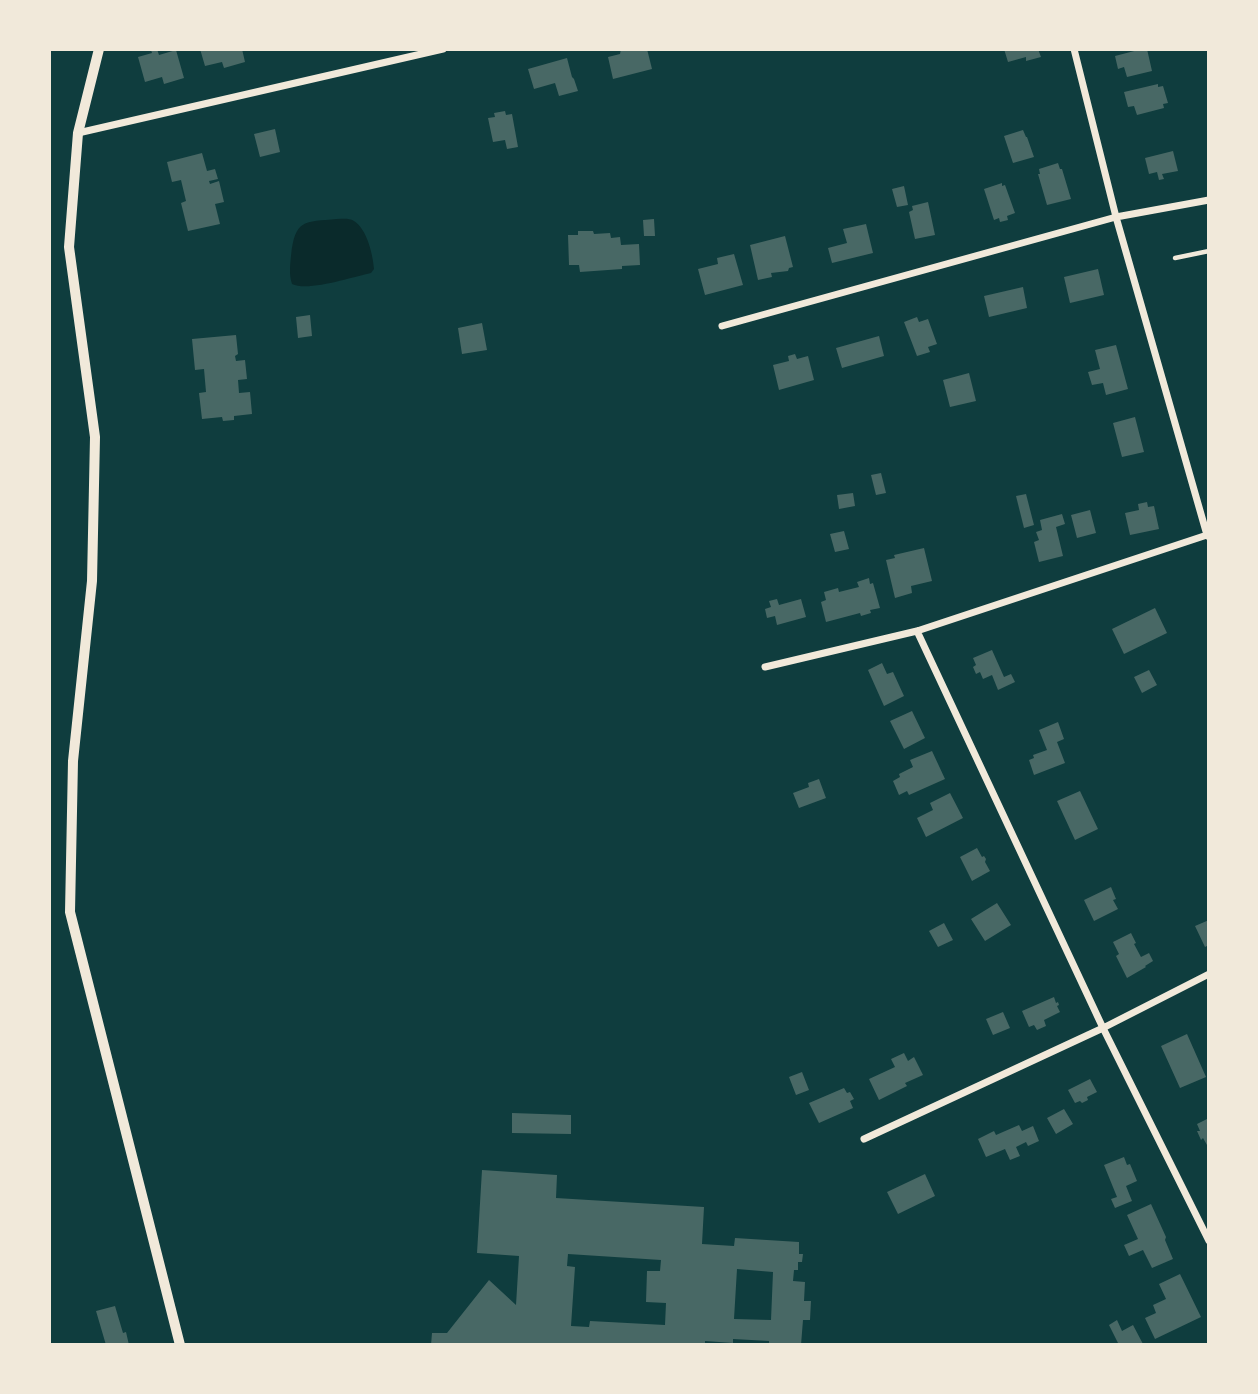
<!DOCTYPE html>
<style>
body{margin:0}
#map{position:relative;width:1258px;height:1394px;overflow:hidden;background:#0f3d3e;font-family:Karla,sans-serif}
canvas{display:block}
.frame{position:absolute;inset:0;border:51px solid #f1e9da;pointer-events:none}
</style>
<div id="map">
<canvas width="1258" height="1394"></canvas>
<div class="frame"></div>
</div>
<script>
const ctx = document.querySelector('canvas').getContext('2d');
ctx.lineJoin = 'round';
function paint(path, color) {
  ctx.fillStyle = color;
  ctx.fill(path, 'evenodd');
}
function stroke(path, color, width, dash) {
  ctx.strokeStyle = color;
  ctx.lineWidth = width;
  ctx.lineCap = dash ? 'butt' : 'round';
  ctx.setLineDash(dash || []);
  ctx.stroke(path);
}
const water = new Path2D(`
 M337 219C343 219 349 218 354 221 367 229 373 255 374 269L371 273C352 277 308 292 292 284 289 275 290 266 291 256 295 219 304 222 337 219Z`);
const building = new Path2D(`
 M155 49H157L159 55 176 50 184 78 164 84 162 77 145 82 138 57 152 53 151 50Z
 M200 49H242L245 62 224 68 222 62 205 66Z
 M621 49H647L652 69 613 79 608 57 620 54Z
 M1004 49H1038L1041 57 1026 61V57L1008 62Z
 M1142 49H1147L1152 71 1127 77 1124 67 1118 69 1115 56Z
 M567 58 572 77 574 79 578 91 559 96 555 83 534 89 528 69Z
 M1158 84V87L1163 86 1168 103 1163 104 1164 108 1137 115 1134 106 1128 107 1124 92Z
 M505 111 506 115 512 114 518 147 507 149 505 140 493 142 488 118 495 117 494 113Z
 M275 129 280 152 260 157 254 134Z
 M1023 130 1026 137H1027L1034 157 1013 163 1004 136Z
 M1173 151 1178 171 1162 174 1164 179 1159 180 1157 172 1149 174 1145 158Z
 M202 153 207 171 215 169 218 179 209 181 210 184 219 181 224 202 215 204 220 224 188 231 181 203 186 201 181 180 172 182 167 162Z
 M1058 163 1060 169H1062L1071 199 1047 205 1038 174H1040L1039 169Z
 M1002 183V186L1005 185 1015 213 1007 216 1008 220 1000 222 999 218 994 220 984 189Z
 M904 186 908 205 897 207 892 189Z
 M928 202 935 235 915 239 909 212 913 210 912 206Z
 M654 219 655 236H644L643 220Z
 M866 224 873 253 832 263 828 248 847 243 843 229Z
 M578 231H593L594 234 610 233 611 238 620 237 621 245 639 244 640 265 622 266V269L580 272 579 265H569L568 235H578Z
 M785 236 793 267 789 268 788 271 771 273 772 277 758 280 750 245Z
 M734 254 743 285 705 295 698 269 718 264 717 258Z
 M1098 269 1104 295 1070 303 1064 277Z
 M1023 287 1027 308 989 317 984 296Z
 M310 315 312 336 298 338 296 317Z
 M917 317 919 322 928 319 937 344 928 347 930 352 917 356 904 322Z
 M482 323 487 350 462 354 458 328Z
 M236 335 238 354 235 356 236 361 245 360 247 379 238 380 239 393 250 392 252 414 234 416V420L223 421 222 417 202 419 199 393 206 392 204 369 195 370 192 339Z
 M879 336 884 356 842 368 836 348Z
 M1116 345 1128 389 1106 395 1103 383 1092 385 1088 372 1100 369 1095 350Z
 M795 354 797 359 808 356 814 380 779 390 773 365 789 361 788 356Z
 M969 373 976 401 950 407 943 380Z
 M1135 417 1144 452 1122 457 1113 423Z
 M881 473 886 493 876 495 871 475Z
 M853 493 855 506 839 509 837 495Z
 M1026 494 1034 525 1024 528 1016 496Z
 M1147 502 1148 507 1154 506 1159 529 1130 535 1125 513 1139 510 1138 504Z
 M1090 510 1096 533 1077 538 1071 515Z
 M1062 514 1065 524 1056 527 1063 556 1039 562 1034 542 1039 540 1036 532 1042 530 1040 520Z
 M844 531 849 549 835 552 830 534Z
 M924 548 932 581 911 586 912 593 895 598 886 560 895 558 894 555Z
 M869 578 870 584 873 583 880 608 870 610 871 613 861 616 860 613 826 622 821 602 826 600 824 592 838 588 839 592 859 587 857 582Z
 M777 599 779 605 801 599 806 617 777 625 775 616 767 618 765 609 771 607 769 601Z
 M1155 608 1167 633 1124 654 1112 629Z
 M992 650 1004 677 1011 674 1015 682 998 690 992 675 983 679 980 672 976 674 973 667 976 665 973 658Z
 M882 663 887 674 893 672 904 696 884 706 868 670Z
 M1149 670 1157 685 1142 693 1134 677Z
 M912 711 925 738 904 749 890 721Z
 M1058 722 1064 739 1057 742 1065 763 1034 775 1029 760 1034 758 1033 755 1047 750 1039 730Z
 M932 751 945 779 909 795 907 791 899 795 893 781 900 777 899 774 913 767 910 760Z
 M819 779 826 798 799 808 793 793 809 787 808 783Z
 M1080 791 1098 829 1075 840 1057 801Z
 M950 793 963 818 926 837 917 818 933 810 930 803Z
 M977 848 982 857 984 856 986 859 985 862 990 871 972 881 960 857Z
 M1111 887 1116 899 1113 900 1118 909 1094 921 1084 900Z
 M997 903 1011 925 985 941 971 919Z
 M1209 920V945L1205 947 1195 926Z
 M944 923 953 940 938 947 929 931Z
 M1131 933 1136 943 1134 944 1141 957 1149 953 1153 961 1145 966 1146 967 1127 978 1116 956 1119 954 1113 942Z
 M1054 997 1056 1003 1058 1002 1059 1005 1057 1006 1060 1012 1044 1020 1046 1026 1037 1030 1034 1025 1029 1027 1022 1011Z
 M1003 1012 1010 1028 993 1035 986 1019Z
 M1187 1034 1206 1077 1180 1088 1161 1046Z
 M904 1053 908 1061 914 1057 923 1075 905 1083 907 1086 879 1100 869 1079 895 1067 891 1059Z
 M802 1072 809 1090 796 1095 789 1077Z
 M1090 1079 1097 1092 1087 1097 1088 1100 1082 1103 1080 1101 1075 1103 1068 1090Z
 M844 1088 847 1093 850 1092 854 1099 850 1101 853 1108 819 1123 809 1103Z
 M1064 1109 1073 1124 1056 1134 1047 1118Z
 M512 1113 571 1115V1134L512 1133Z
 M1209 1118V1144L1207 1145 1203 1138 1201 1140 1197 1131H1200L1197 1124Z
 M1019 1125 1022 1131 1033 1126 1039 1141 1028 1146 1026 1142 1016 1147 1020 1156 1010 1160 1005 1149 986 1157 978 1139 994 1131 996 1135Z
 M1124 1157 1127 1165 1130 1164 1137 1181 1126 1186 1132 1201 1115 1208 1111 1199 1117 1197 1104 1165Z
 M482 1170 557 1175 556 1198 704 1207 702 1244 734 1246 735 1238 799 1242V1254H803L802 1262H798V1270H794L793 1281 805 1282 804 1301H811L810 1320H803L801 1345 769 1344V1341L733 1339V1343L705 1341V1345H431L432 1333H447L489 1280 516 1305 519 1256 477 1253ZM568 1254 661 1260 660 1271H647L646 1302 666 1303 665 1325 590 1321 589 1327 571 1326 575 1267 567 1266ZM737 1269 773 1272 771 1320 734 1319Z
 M925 1174 935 1196 898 1214 887 1192Z
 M1151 1204 1166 1237 1165 1240 1173 1259 1152 1268 1143 1250 1129 1256 1124 1245 1138 1239 1127 1215Z
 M1180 1274 1201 1317 1155 1339 1145 1318 1156 1313 1153 1305 1166 1299 1159 1284Z
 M115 1306 123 1333 126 1332 129 1345H106L96 1311Z
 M1117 1320 1122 1331 1133 1325 1143 1344 1119 1345 1109 1325Z`);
const service = new Path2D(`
 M1175 258 1209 251`);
const minor = new Path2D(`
 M1074 49 1116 217 1207 535 1209 537
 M78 133 443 49
 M722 326 1116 217 1209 200
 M917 631 1103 1028 1209 1241
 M765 667 917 631 1207 535
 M864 1139 1103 1028 1209 974`);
const tertiary = new Path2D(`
 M99 49 78 133 69 247 95 437 92 581 73 761 70 912 180 1345`);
paint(water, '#0a2a2b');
paint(building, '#486865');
stroke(service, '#f1e9da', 4.5);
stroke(minor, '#f1e9da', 7);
stroke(tertiary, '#f1e9da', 10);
</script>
